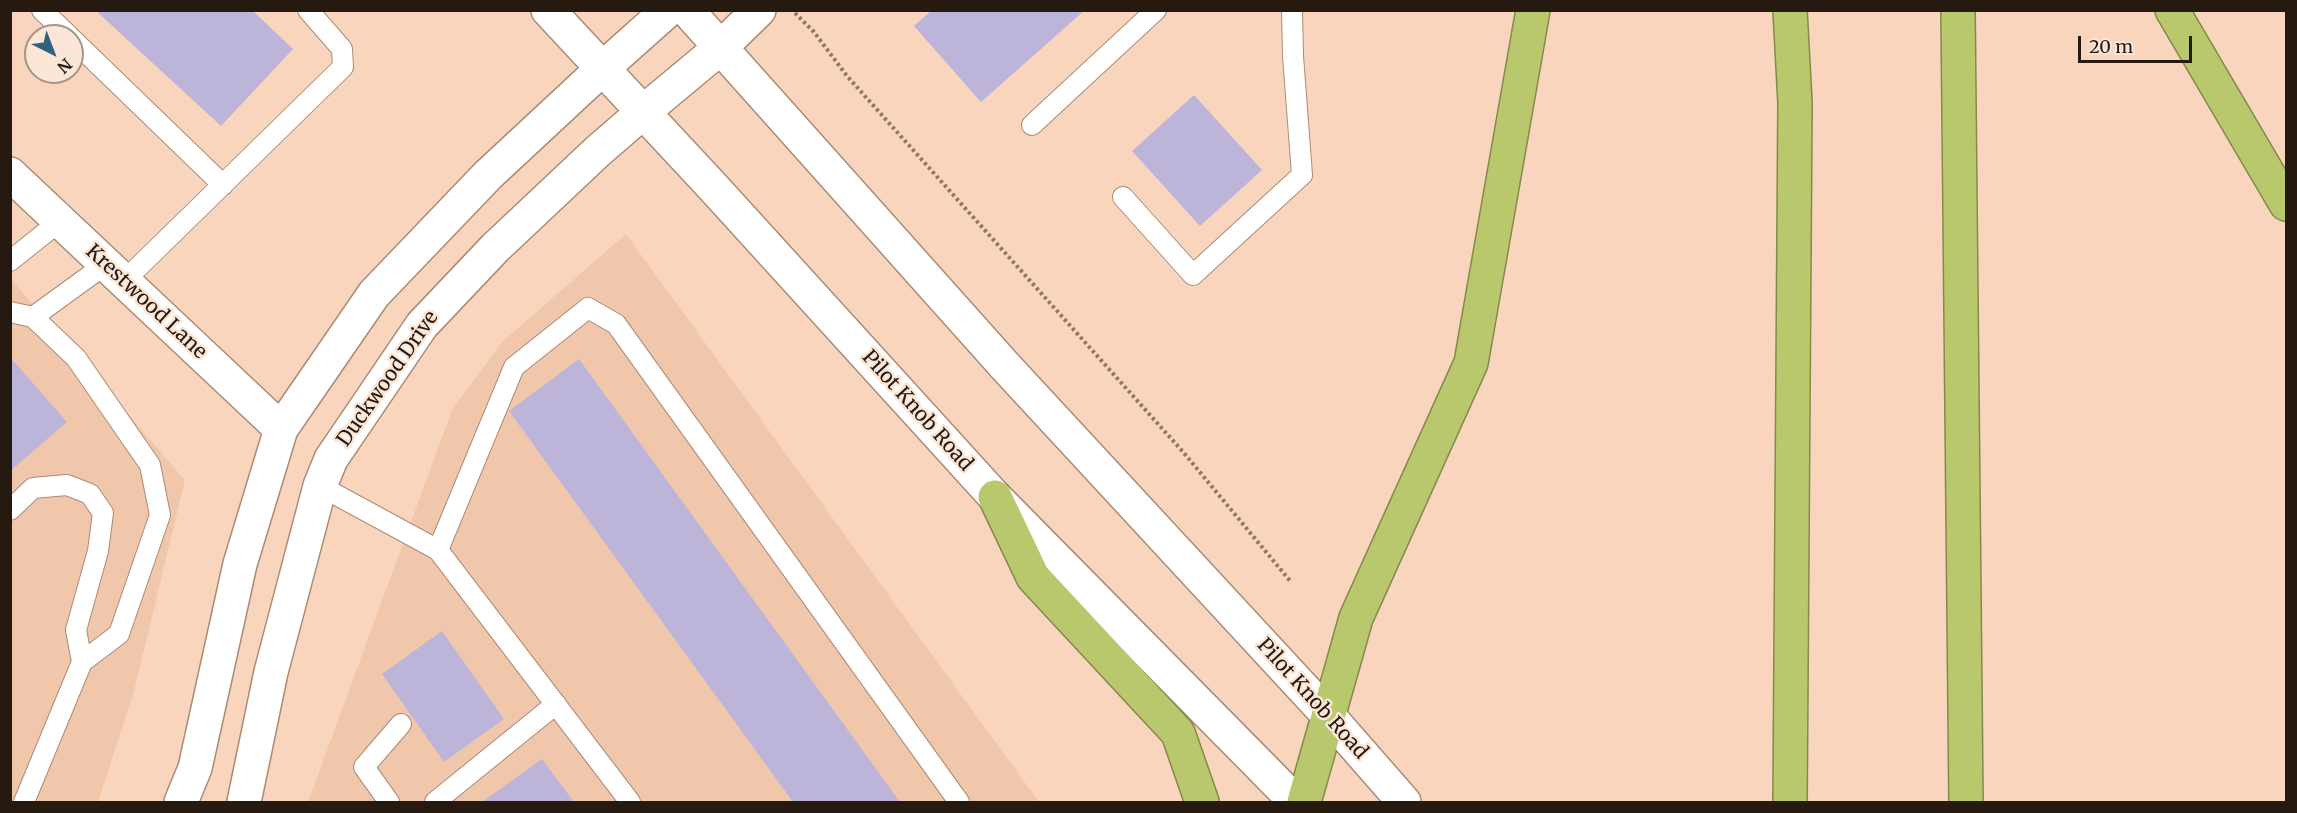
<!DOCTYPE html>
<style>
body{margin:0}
#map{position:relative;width:2297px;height:813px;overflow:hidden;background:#f9d5bd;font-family:Merriweather,serif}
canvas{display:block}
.frame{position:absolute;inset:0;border:12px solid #251910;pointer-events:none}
.north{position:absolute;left:24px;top:24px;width:60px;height:60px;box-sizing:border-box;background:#fbe6d7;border:2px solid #a59487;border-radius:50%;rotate:138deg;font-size:16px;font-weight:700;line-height:24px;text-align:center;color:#251910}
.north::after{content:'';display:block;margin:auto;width:21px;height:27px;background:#306280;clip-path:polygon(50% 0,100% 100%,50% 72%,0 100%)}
.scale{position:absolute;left:2078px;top:36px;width:114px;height:27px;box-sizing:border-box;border:3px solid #251910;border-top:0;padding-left:8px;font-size:18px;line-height:21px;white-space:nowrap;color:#251910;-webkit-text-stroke:4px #fbe6d7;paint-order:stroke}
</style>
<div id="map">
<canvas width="2297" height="813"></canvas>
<div class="frame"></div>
<div class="north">N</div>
<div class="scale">20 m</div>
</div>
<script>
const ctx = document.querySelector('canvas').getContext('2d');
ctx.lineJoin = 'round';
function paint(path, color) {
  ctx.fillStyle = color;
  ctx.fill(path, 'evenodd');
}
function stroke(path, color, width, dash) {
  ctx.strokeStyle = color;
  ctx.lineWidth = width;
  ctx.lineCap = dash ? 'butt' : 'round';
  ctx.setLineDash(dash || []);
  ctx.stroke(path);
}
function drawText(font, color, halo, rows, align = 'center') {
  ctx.font = font + ' Merriweather,serif';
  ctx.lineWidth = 5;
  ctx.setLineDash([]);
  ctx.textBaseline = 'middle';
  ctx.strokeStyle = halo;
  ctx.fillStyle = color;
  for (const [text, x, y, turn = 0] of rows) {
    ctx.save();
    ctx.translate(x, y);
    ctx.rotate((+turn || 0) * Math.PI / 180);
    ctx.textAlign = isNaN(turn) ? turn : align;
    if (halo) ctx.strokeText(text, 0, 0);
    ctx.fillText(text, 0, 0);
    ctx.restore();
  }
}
const built = new Path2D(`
 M626 234 1039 802H308L452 410 502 342Z
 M10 278 185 480 134 691 98 802H11Z`);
const building = new Path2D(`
 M95 10H252L293 49 221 126Z
 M932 10H1085L981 102 914 26Z
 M1194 95 1262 170 1200 226 1132 151Z
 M10 357 67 422 10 471Z
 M579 359 900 802H793L509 411Z
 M442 631 504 719 444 762 382 674Z
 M542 759 574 802H482Z`);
const path = new Path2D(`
 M795 13 814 32 847 76 1184 453 1291 582`);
const service = new Path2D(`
 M42 10 69 36
 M72 39 223 185
 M1032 125 1156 10
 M1123 197 1193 275 1302 175 1293 56 1292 10
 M10 261 60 221
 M124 281 343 67 342 49 308 10
 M10 312 33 317 76 358 150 465 160 515 119 634 82 662 24 802
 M33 317 106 264
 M320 486 438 550 630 802
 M10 510 33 488 67 485 90 494 103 513 98 551 76 630 82 662
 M438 550 514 367 588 308 616 324 959 802
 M389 802 364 767 401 724
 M435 802 556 704`);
const minor = new Path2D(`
 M10 174 281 429`);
const tertiary = new Path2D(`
 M720 48 759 10
 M181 802 195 768 240 564 281 429 374 294 488 175 602 69
 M244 802 271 672 320 486 331 459 422 325 495 248 598 151 642 113`);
const secondary = new Path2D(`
 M548 10 713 187 995 497 1296 802
 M687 10 1005 366 1327 714 1404 802
 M602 69 668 10
 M642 113 720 48`);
const motorway = new Path2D(`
 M1958 10 1966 802
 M2172 10 2286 204
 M995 497 1033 577 1178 733 1202 802
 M1304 802 1356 618 1471 363 1533 10
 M1790 802 1795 103 1790 10`);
const streetNames = [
 ["Krestwood Lane",146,302,43],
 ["Duckwood Drive",388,379,-55],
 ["Pilot Knob Road",917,411,48],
 ["Pilot Knob Road",1312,699,48]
];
paint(built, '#f1c7ab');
paint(building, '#bdb5d9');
stroke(service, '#ac8b75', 22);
stroke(minor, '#ac8b75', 36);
stroke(tertiary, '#ac8b75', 36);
stroke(secondary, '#ac8b75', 36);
stroke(motorway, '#858a4c', 36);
stroke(path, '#8f7766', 4, [3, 3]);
stroke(service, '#fff', 20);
stroke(minor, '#fff', 33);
stroke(tertiary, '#fff', 33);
stroke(secondary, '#fff', 33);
stroke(motorway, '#b9c76d', 33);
drawText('20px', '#251910', '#fbe6d7', streetNames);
</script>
